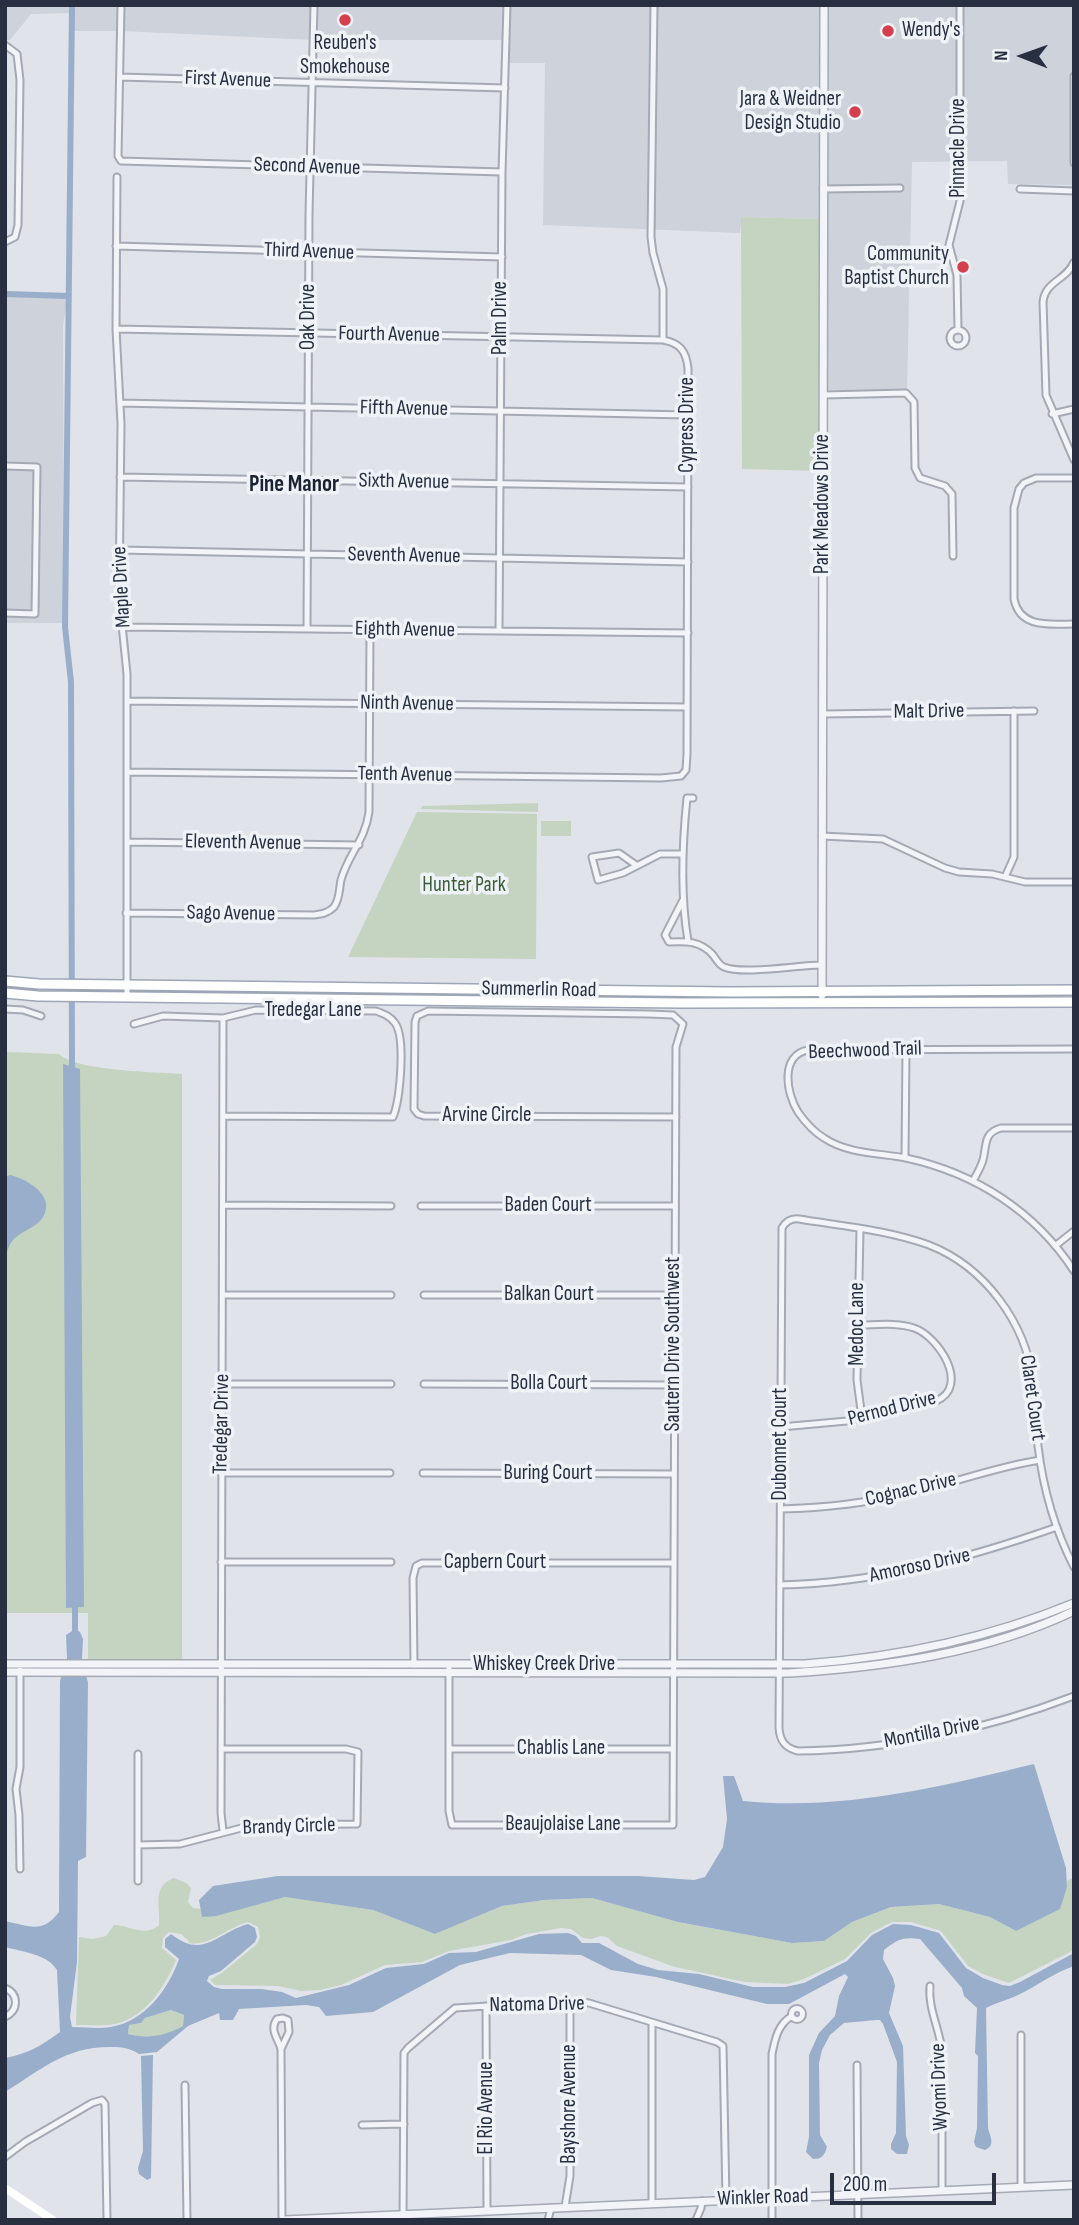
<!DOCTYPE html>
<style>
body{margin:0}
#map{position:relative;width:1079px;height:2225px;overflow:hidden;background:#e0e3e9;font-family:"Sofia Sans Condensed",sans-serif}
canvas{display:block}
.frame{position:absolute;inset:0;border:7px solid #272f41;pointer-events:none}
.north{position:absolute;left:988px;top:21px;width:70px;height:70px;-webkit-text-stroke:5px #eff2f7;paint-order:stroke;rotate:271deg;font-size:19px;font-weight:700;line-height:28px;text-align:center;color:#272f41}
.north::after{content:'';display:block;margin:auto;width:24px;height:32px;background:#272f41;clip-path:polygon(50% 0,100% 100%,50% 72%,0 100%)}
.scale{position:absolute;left:830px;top:2173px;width:166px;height:32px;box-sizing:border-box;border:4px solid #272f41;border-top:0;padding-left:9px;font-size:21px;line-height:24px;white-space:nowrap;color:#272f41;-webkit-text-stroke:5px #eff2f7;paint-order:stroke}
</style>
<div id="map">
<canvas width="1079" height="2225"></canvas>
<div class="frame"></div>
<div class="north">N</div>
<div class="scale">200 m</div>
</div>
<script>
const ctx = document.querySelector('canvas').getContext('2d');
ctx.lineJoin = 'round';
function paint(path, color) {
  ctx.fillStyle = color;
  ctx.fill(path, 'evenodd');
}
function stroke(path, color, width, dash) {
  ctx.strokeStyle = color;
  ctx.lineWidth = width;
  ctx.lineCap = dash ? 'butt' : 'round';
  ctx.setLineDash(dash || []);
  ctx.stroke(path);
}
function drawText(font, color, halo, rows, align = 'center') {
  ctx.font = font + ' "Sofia Sans Condensed",sans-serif';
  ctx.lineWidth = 7;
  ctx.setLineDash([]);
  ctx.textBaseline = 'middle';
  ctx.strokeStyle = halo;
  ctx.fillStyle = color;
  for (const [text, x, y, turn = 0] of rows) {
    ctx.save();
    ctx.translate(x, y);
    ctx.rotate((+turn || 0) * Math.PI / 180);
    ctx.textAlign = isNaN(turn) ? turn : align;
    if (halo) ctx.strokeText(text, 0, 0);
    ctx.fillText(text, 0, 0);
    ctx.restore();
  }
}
const built = new Path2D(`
 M5 5H820V219L742 217 740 233 543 225 545 63H506L505 40H314L122 31H73V13L31 14 10 40H5Z
 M827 5H1074V185L1008 184 1007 161 912 162 907 391 827 390Z
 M5 291 67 293 69 299 67 300 63 326 64 623H5Z`);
const green = new Path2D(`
 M741 217 820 219V471L742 469Z
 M538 803V812L421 809 422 806Z
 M417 812 537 814 536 959 348 957Z
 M541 821H571V836H541Z
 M5 1052 59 1054C76 1071 155 1072 182 1074V1661L88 1660V1613H5Z
 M1074 1877V1950L1009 1983 985 1975 968 1966 941 1931 911 1922H892L871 1933 845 1959 804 1979 788 1984 745 1982 675 1967 617 1946 607 1937 600 1936 591 1939 583 1938 571 1929 561 1928 526 1934 511 1940 449 1951 422 1962 385 1965 341 1985 320 1990 301 1991 278 1986 215 1985 210 1980 223 1972 257 1944 260 1937 258 1927 248 1922C228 1927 209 1947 189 1943L188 1940 181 1934 169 1932 163 1938 162 1948 176 1960C164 1989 143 2021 109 2025 98 2026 86 2025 76 2025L79 1937 93 1939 106 1936 114 1925C129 1925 145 1938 159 1925 161 1907 151 1886 174 1878L186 1883 191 1888 188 1902 193 1908 201 1909 202 1917 285 1897 373 1910 435 1934 502 1906 544 1900 592 1898 678 1922 792 1943 824 1941 852 1922 891 1907 939 1904 990 1917 1016 1931 1067 1887V1881Z
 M171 2010 184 2015 183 2026C165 2037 148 2039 128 2034L129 2025 141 2023 145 2018Z`);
const water = new Path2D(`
 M63 1064 80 1069 84 1607 66 1608Z
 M10 1175C30 1180 58 1198 41 1220 34 1228 22 1231 14 1239 9 1244 7 1252 5 1259V1177Z
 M75 1629 80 1632 83 1639 82 1659 88 1683 86 1857 78 1861 77 1962 70 2017 72 2027C85 2027 99 2029 111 2027 145 2021 168 1990 179 1959L165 1947V1939L171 1934C204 1960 216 1933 248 1924L255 1928 257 1937 255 1942 221 1971 209 1976 207 1981 214 1987 222 1989H262L282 1992 296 1998 349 1985 386 1968 424 1964 449 1953 476 1952 539 1934 568 1933 576 1936 582 1943H599L638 1964 658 1970 699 1974 753 1987H785L804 1983 847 1961 872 1935 893 1924 911 1925 939 1933 966 1968 983 1978 1002 1985 1010 1986 1020 1982 1074 1953V1966C1053 1973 1037 1986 1018 1995 1008 2000 995 2003 986 2008L988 2128C990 2137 996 2145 985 2150L976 2147 974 2142 977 2128 978 2056 975 2053 977 2008 964 1996 962 1988 920 1939C903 1937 898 1939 884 1950L883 1959 893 1978 895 1986 889 2013 903 2046 906 2136 909 2145 907 2154H897L891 2149V2144L896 2133 897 2062 883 2024 880 2020H876L844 2023 830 2035 822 2050 819 2063 820 2135 827 2147C824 2156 822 2159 813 2159L806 2152 809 2137V2055L819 2033 835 2016 839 1996 848 1977 845 1974 789 2004H767L656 1977 611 1970 581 1955 510 1953 460 1965 373 2012 326 2016 319 2007 306 2005 239 2009 233 2020H220L219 2013 188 2026 157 2052 139 2054C130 2048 122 2047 112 2047 67 2046 42 2069 5 2092V2058C28 2054 42 2045 60 2032L57 1970C47 1954 23 1952 5 1947V1921C29 1926 43 1934 59 1912L60 1681 67 1658 66 1635ZM171 2010 184 2015 183 2026C165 2036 148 2039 128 2034L129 2025 141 2023 145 2018Z
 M1034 1764 1066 1868 1067 1887 1060 1909 1016 1931 990 1917 939 1904 891 1907 852 1922 824 1941 792 1943 678 1922 592 1898 544 1900 502 1906 435 1934 373 1910 285 1897 216 1916 202 1917 199 1900 213 1886 278 1876H638L694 1880 705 1877 723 1847 727 1819 723 1776H734L743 1801C841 1811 940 1787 1034 1764Z
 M153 2055 151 2178 147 2180 139 2174 138 2168 143 2151 141 2056Z`);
const canal = new Path2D(`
 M5 294 68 296
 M72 1074 71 682 65 627 72 5
 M75 1599V1638`);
const minor = new Path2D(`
 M121 5 118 156 121 161 502 172
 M654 5 651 237 653 253 663 289V340
 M5 45 17 54 20 80 18 225 15 237 5 242
 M1074 76V163
 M120 77 505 88
 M117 177 116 329 121 424 119 595 127 674V997
 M823 189 900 188
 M1020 189 1074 191
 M116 246 502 257
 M1074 262C1067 280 1045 281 1043 302L1046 395 1074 460
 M116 329 663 340C680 343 686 351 688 368L687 754 686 770 681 776 661 778 127 772
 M958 330 957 275 949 245 960 201V5
 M950 338a8 8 0 1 1 16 0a8 8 0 1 1-16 0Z
 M824 395 906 393 914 402 915 468 920 478 945 486 952 494 953 556
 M120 403 687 415
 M1052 414 1074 409
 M5 466 37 467 35 614 5 613
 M120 477 688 487
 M1074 478H1036L1024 483 1019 489 1014 508V599C1020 629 1050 624 1074 624
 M120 550 688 562
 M123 627 688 633
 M307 628 309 214 314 5
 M499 631 502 172 507 5
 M127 701 687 707
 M823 714 1034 711
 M822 836 883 839 945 868 959 872 992 874 1025 882H1074
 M127 842 359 845
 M636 865 619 853 592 857 598 880 623 873 660 854H682
 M1005 877 1014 857V711
 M683 900 665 935 669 942C686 941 701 941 713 955 716 959 719 965 724 967 743 975 799 965 821 965
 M126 913 314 915C322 914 328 913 334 907 340 899 339 889 341 880 348 854 365 841 369 812L370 629
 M688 941C680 894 682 846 687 798H693
 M5 1009 23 1010 41 1016
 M223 1018 221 1813 223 1831
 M134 1024 163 1016 223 1018 256 1010 376 1011C384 1014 390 1016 395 1023 406 1038 400 1100 393 1117L223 1116
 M1074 1049 808 1050C780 1055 786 1093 798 1112 805 1122 814 1132 824 1138 848 1154 879 1153 906 1158 975 1173 1035 1211 1074 1271
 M905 1158 906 1049
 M973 1181C977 1174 981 1167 983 1160 987 1145 983 1133 1001 1128H1074
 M223 1205 391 1206
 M421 1206H675
 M860 1229 857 1380 862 1418
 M1055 1246 1074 1231
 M223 1295H391
 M424 1295H675
 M223 1384H391
 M424 1384 674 1385
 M781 1427 847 1421 936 1401C971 1386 938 1336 914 1328 897 1322 875 1325 858 1325
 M221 1473H390
 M423 1473 673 1474
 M781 1509C824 1508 867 1503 909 1493 954 1483 995 1467 1040 1460
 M221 1562H391
 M1074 1567C1055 1530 1043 1488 1038 1446 1036 1425 1036 1403 1033 1382 1026 1323 985 1267 929 1245 888 1230 842 1226 799 1219 791 1218 786 1221 782 1228L779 1728C780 1741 785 1748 798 1751 890 1750 988 1729 1074 1696
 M780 1585C876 1583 966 1559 1057 1527
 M414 1665 413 1578 416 1566 422 1563H673
 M449 1665V1811L452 1825H673L676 1047 683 1024 673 1015 649 1014 428 1011 417 1016 415 1022 414 1109 418 1114 424 1116 676 1117
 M20 1670V1767L16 1789 19 1815 20 1869
 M449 1749H672
 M138 1845 180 1844 253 1825 357 1824 358 1752 346 1749H221
 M138 1881V1754
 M930 1986C928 2010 940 2029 942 2052V2190
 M5 1988C19 1994 19 2010 5 2017
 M486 2006 487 2211
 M791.5 2014a5.5 5.5 0 1 1 11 0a5.5 5.5 0 1 1-11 0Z
 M1021 2035V2187
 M281 2049 289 2032 288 2020 283 2018 277 2019C269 2030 278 2038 281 2049L282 2220
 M857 2065 858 2220
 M185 2085 187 2220
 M362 2125 404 2124
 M5 2157 25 2142 92 2103 102 2100 105 2104 107 2220
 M652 2203V2023
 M565 2207 570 2176V2001
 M403 2220 404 2053 408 2048 455 2008 570 2001 589 2003 717 2042 723 2046 726 2200
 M548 2220 551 2208
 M696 2220 701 2208 702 2201
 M772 2220V2054C775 2039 778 2024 792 2016`);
const tertiary = new Path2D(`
 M822 995 824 5
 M5 1664H805C898 1657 987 1639 1074 1603
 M5 1672 789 1673C885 1667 986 1653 1074 1611
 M285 2220 1074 2185`);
const secondary = new Path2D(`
 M5 2188 53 2220`);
const primary = new Path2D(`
 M5 981 39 984 730 992 1074 990
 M5 993 38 996 681 1003 1074 1002`);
const markers = [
 [345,20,7,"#d43f4b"],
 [888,31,7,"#d43f4b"],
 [855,112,7,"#d43f4b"],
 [963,267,7,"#d43f4b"]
];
const poiNames = [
 ["Wendy's",902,31,"left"],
 ["Reuben's",345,44,"center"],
 ["Smokehouse",345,68,"center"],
 ["Jara & Weidner",841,100],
 ["Design Studio",841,124],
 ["Community",949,255],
 ["Baptist Church",949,279]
];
const streetNames = [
 ["First Avenue",228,80,2],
 ["Pinnacle Drive",959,148,-90],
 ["Second Avenue",307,167,2],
 ["Third Avenue",309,252,2],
 ["Oak Drive",309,317,-90],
 ["Palm Drive",501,318,-90],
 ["Fourth Avenue",389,335,1],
 ["Fifth Avenue",404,409,1],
 ["Cypress Drive",688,425,-90],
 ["Sixth Avenue",404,482,1],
 ["Park Meadows Drive",823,504,-90],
 ["Seventh Avenue",404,556,1],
 ["Maple Drive",122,587,-93],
 ["Eighth Avenue",405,630,1],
 ["Ninth Avenue",407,704,1],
 ["Malt Drive",929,712,-1],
 ["Tenth Avenue",405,775,1],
 ["Eleventh Avenue",243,843,1],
 ["Sago Avenue",231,914,1],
 ["Summerlin Road",539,990,1],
 ["Tredegar Lane",313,1011],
 ["Beechwood Trail",865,1051,-2],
 ["Arvine Circle",487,1116],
 ["Baden Court",548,1206],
 ["Balkan Court",549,1295],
 ["Medoc Lane",858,1324,-90],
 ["Sautern Drive Southwest",674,1344,-90],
 ["Bolla Court",549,1384],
 ["Claret Court",1032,1398,82],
 ["Pernod Drive",892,1409,-14],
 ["Tredegar Drive",222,1424,-89],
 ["Dubonnet Court",781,1444,-90],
 ["Buring Court",548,1474],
 ["Cognac Drive",911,1490,-13],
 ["Capbern Court",495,1563],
 ["Amoroso Drive",920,1566,-12],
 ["Whiskey Creek Drive",544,1665],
 ["Montilla Drive",932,1733,-11],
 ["Chablis Lane",561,1749],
 ["Beaujolaise Lane",563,1825],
 ["Brandy Circle",289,1827,-2],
 ["Natoma Drive",537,2005,-1],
 ["Wyomi Drive",940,2087,-92],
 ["Bayshore Avenue",570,2104,-90],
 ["El Rio Avenue",487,2108,-90],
 ["Winkler Road",763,2198,-2]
];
const parkNames = [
 ["Hunter Park",464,886]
];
const neighbourhoodNames = [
 ["Pine Manor",294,485]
];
paint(built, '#cdd2db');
paint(green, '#c4d4c0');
paint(water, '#99aecb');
stroke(canal, '#99aecb', 6);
stroke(minor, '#a5a9b3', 9);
stroke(tertiary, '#a5a9b3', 10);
stroke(primary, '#9ea6b6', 12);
stroke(minor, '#f2f4f7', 5);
stroke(tertiary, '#f2f4f7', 7);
stroke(secondary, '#fff', 8);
stroke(primary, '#fff', 9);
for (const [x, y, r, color] of markers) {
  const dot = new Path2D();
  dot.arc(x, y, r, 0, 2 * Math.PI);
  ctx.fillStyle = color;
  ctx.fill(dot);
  stroke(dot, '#eff2f7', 2.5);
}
drawText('21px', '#272f41', '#eff2f7', poiNames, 'right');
drawText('21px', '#272f41', '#eff2f7', streetNames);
drawText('21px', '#395e34', '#eff2f7', parkNames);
drawText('bold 23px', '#1a2032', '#eff2f7', neighbourhoodNames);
</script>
